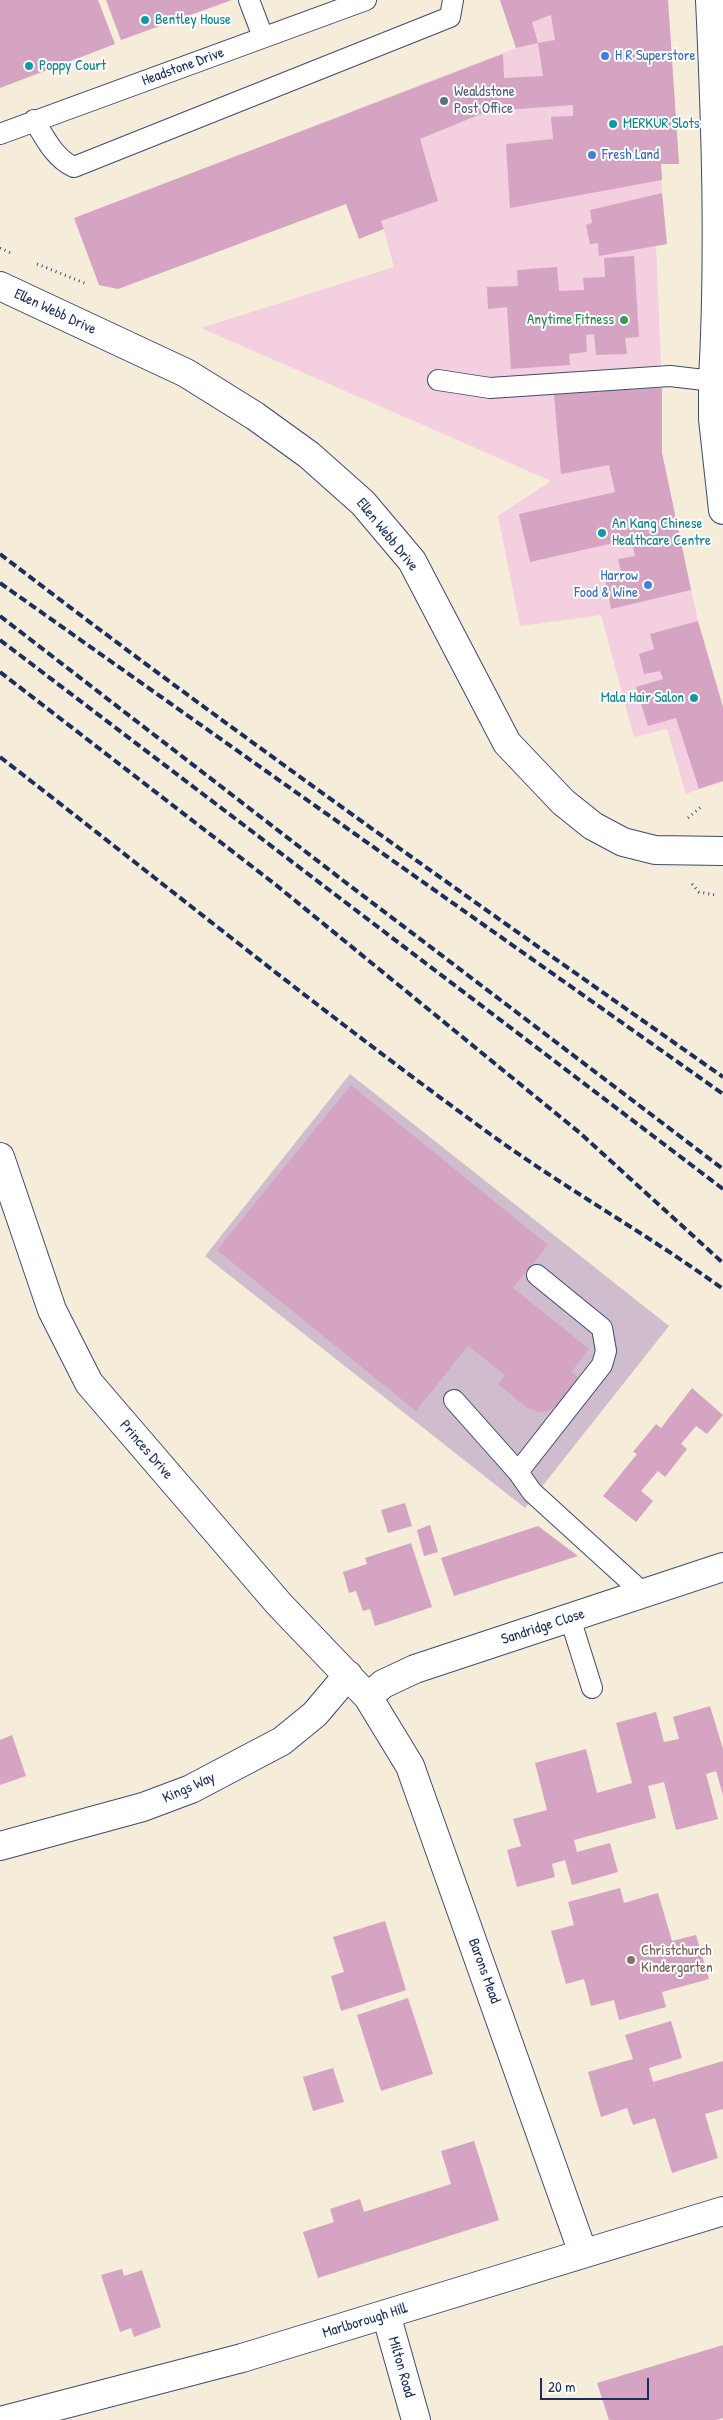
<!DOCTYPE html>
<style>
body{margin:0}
#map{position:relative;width:723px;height:2420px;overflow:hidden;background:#f5ecd9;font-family:"Patrick Hand",sans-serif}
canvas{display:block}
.scale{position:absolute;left:540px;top:2378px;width:109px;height:22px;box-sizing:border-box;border:2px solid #1b2f5e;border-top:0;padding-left:6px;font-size:15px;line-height:18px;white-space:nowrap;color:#1b2f5e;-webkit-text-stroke:4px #fff;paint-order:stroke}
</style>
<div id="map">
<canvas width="723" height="2420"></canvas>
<div class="scale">20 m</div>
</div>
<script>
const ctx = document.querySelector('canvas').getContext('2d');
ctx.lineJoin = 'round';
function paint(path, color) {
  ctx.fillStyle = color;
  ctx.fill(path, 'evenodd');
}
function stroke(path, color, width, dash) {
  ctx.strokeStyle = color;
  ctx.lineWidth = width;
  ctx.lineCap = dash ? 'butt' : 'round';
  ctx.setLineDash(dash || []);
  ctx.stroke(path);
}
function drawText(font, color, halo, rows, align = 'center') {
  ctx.font = font + ' "Patrick Hand",sans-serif';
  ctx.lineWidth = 4;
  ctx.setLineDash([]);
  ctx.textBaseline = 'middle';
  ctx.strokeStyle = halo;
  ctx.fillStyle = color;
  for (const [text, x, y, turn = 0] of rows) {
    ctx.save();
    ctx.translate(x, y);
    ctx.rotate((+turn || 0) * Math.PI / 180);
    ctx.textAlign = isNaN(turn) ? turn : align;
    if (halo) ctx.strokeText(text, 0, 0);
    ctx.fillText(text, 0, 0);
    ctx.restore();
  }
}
const built = new Path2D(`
 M500 0H668L679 164H661L662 193 667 244 656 245 662 388V453L698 621 699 789 686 794 667 729 634 737 601 615 520 626 498 516 551 481 201 328 394 267 352 111 516 48Z`);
const industrial = new Path2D(`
 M350 1074 669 1326 525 1508 205 1256Z`);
const building = new Path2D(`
 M0 0H98L115 44 0 88Z
 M106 0H232L121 40Z
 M500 0H668L679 164H661L662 180 510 208 506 144 553 139 551 117 573 116V105L505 110V104L420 139 438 201 381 221 384 229 359 239 346 204 118 289 99 285 74 218 503 54 504 78 543 76 538 43 555 40 551 15 532 22 538 43 516 48Z
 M662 193 667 244 599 256 598 243 590 244 586 225 592 223 590 210Z
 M634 256 639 337 625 338 627 354 596 355 594 334 586 335 587 352 569 354 570 365 511 369 507 307 488 309 487 287 518 286 517 270 557 267 559 291 584 290 583 278 605 277 604 258Z
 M662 388V453L691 590 611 609 605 579 622 576 618 559 635 556 631 539 530 562 519 514 615 492 609 465 561 474 554 394Z
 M698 621 723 707V781L699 789 676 718 648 726 636 687 663 679 660 671 644 674 639 654 654 649 650 634Z
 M351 1085 548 1245 513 1288 589 1349 571 1372 579 1378 558 1405 550 1410 539 1412 527 1408 498 1384 505 1375 468 1346 416 1411 217 1250Z
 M692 1388 723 1415 707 1434 696 1426 681 1444 687 1449 665 1477 658 1471 641 1491 653 1501 636 1522 603 1496 637 1454 633 1452 656 1424 661 1428Z
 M405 1503 412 1526 388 1533 381 1510Z
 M430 1525 438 1552 424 1556 417 1530Z
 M538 1526 578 1556 454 1596 441 1558Z
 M411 1543 432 1607 375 1626 370 1609 363 1611 356 1591 349 1593 343 1572 367 1564 365 1558Z
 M710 1706 723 1749V1795L716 1771 706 1774 718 1819 676 1830 664 1782 648 1786 656 1818 574 1840 577 1852 610 1843 618 1872 572 1885 565 1860 552 1864 555 1877 517 1887 507 1850 521 1846 513 1819 547 1810 535 1763 586 1749 597 1793 632 1783 616 1723 656 1712 664 1742 679 1739 673 1717Z
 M12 1735 26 1776 0 1785V1740Z
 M620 1888 624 1903 658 1893 672 1941 696 1935 709 1979 662 1992 666 2007 619 2020 614 2000 591 2006 584 1979 566 1984 551 1931 574 1925 568 1902Z
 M385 1921 406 1990 341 2011 331 1976 344 1972 333 1937Z
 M408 1998 433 2074 381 2091 357 2015Z
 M671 2021 682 2058 649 2068 653 2082 723 2061V2109L705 2114 718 2158 672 2173 655 2118 633 2125 627 2108 601 2117 588 2072 633 2059 625 2035Z
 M333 2068 344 2102 313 2111 303 2077Z
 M474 2141 499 2220 318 2278 303 2232 334 2222 330 2209 360 2199 364 2212 451 2184 441 2151Z
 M122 2269 124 2276 142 2270 161 2327 134 2337 131 2328 120 2332 101 2275Z
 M723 2345V2418L716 2420H609L597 2383Z`);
const path = new Path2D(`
 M0 248 11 253
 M37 264 87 284
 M688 818 703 805
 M692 884 699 892 715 895`);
const service = new Path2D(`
 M249 0 263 37
 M34 120C45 138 55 159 74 167L450 17 453 0
 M0 134 366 0
 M438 380 490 388 670 376 713 381
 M454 1400 518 1472 532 1492 643 1593
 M518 1472 602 1365 606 1351 602 1328 537 1275
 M570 1618 592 1688`);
const minor = new Path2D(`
 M710 0C716 127 720 254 713 381
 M0 1157 52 1310 89 1383 279 1604 368 1697 410 1766 583 2253
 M368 1697 383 1684 415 1669 723 1567
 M0 1846 143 1807 191 1789 282 1741 315 1714 348 1675
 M386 2314 416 2420
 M4 2420 242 2358 723 2211`);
const tertiary = new Path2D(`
 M0 286 186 373 255 416 309 455 363 503 412 561 507 743 563 802 593 826 623 842 655 850 723 851
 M723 379 713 381V419L723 510`);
const rail = new Path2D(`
 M0 554C236 735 480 906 723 1077
 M0 583 723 1094
 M0 616 345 882 723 1169
 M0 640 723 1189
 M0 672 276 885 580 1133 723 1263
 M0 757C163 883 323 1013 490 1134 566 1189 647 1234 723 1289`);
const markers = [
 [145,20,5,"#0f9aa8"],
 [605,56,5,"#3f7fe0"],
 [29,66,5,"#0f9aa8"],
 [444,101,5,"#5c6f8a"],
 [613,124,5,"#0f9aa8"],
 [592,155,5,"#3f7fe0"],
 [624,320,5,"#2e9e5b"],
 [602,533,5,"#0f9aa8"],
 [648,585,5,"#3f7fe0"],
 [694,698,5,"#0f9aa8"],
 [631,1960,5,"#8d6e63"]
];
const cultureNames = [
 ["Bentley House",155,20],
 ["Poppy Court",39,66],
 ["MERKUR Slots",623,124],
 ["An Kang Chinese",612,524],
 ["Healthcare Centre",612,541],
 ["Mala Hair Salon",684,698,"right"]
];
const shopNames = [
 ["H R Superstore",615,56],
 ["Fresh Land",602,155],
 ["Harrow",638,576,"right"],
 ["Food & Wine",638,593,"right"]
];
const streetNames = [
 ["Headstone Drive",183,67,-20],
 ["Ellen Webb Drive",55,312,25],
 ["Ellen Webb Drive",387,535,51],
 ["Princes Drive",146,1450,49],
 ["Sandridge Close",543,1627,-18],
 ["Kings Way",189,1788,-24],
 ["Barons Mead",484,1971,70],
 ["Marlborough Hill",365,2321,-17],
 ["Milton Road",401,2367,74]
];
const serviceNames = [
 ["Wealdstone",454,92],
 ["Post Office",454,109]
];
const leisureNames = [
 ["Anytime Fitness",614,320]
];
const educationNames = [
 ["Christchurch",641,1951],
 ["Kindergarten",641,1968]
];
paint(built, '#f3cfdf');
paint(industrial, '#cfbdce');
paint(building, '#d5a4c2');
stroke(service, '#3c4b70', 22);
stroke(minor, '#3c4b70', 30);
stroke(tertiary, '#3c4b70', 30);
stroke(path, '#3c4b70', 3, [1, 4]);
stroke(service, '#fff', 20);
stroke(minor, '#fff', 28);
stroke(tertiary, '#fff', 28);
stroke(rail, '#1b2f5e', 4, [8, 4]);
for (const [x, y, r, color] of markers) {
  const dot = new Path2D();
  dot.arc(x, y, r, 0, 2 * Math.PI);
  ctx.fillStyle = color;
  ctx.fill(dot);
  stroke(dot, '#fff', 2);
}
drawText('15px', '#0d838f', '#fff', cultureNames, 'left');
drawText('15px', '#366cbe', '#fff', shopNames, 'left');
drawText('15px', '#1b2f5e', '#fff', streetNames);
drawText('15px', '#4e5e75', '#fff', serviceNames, 'left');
drawText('15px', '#27864d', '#fff', leisureNames, 'right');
drawText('15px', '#785e54', '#fff', educationNames, 'left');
</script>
